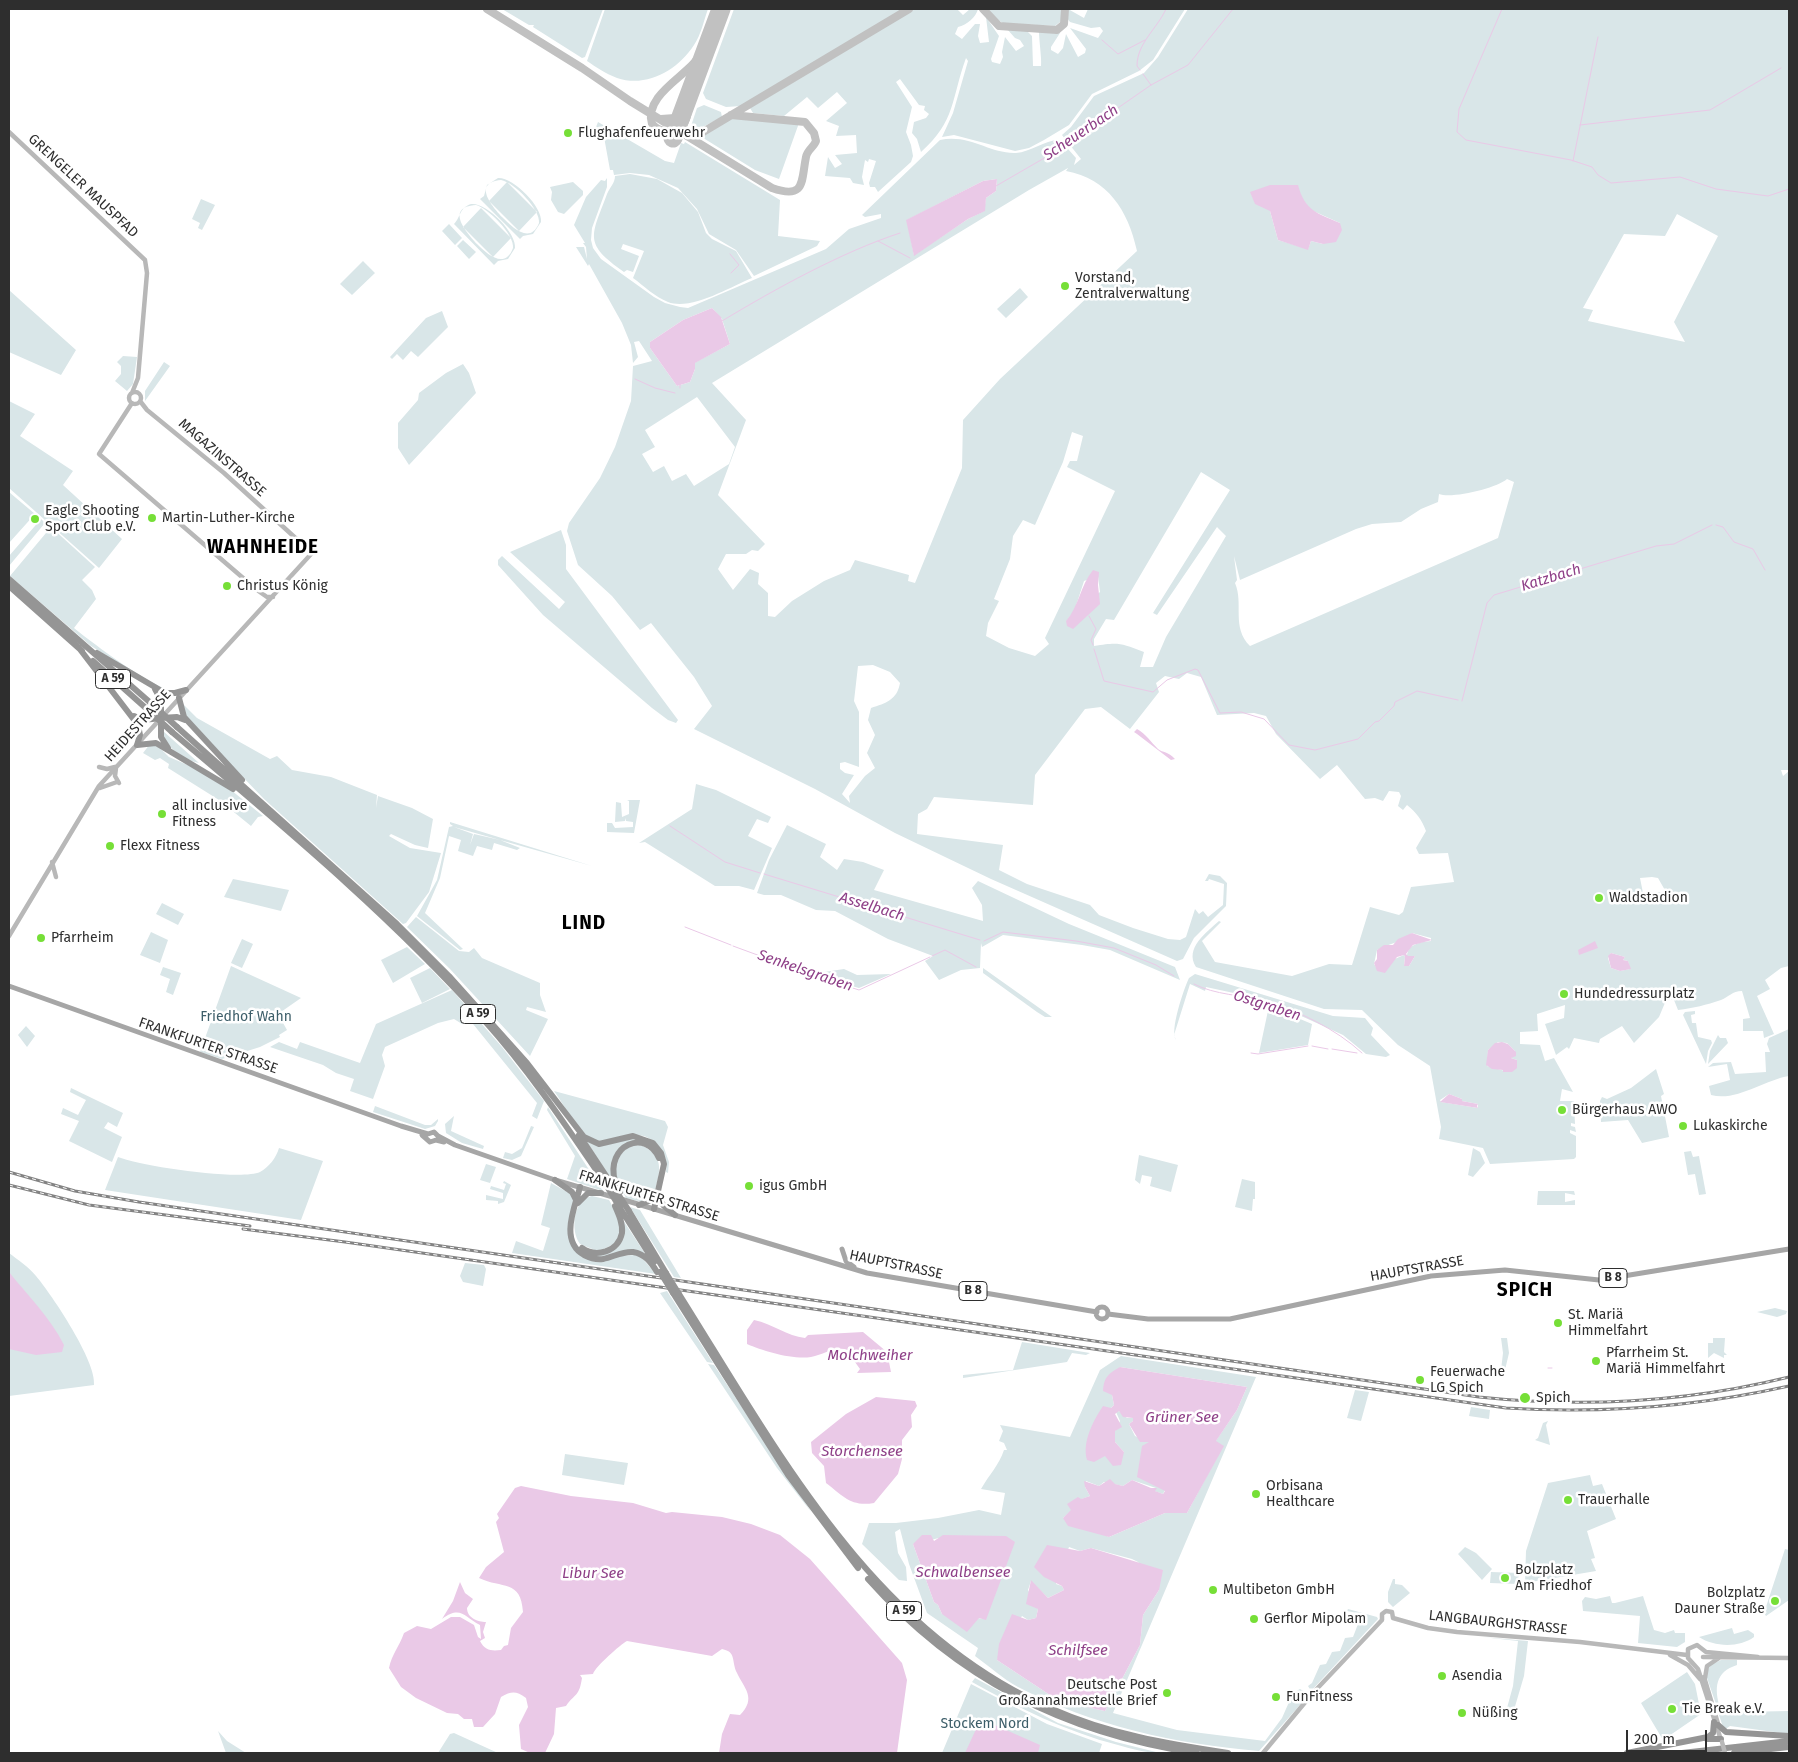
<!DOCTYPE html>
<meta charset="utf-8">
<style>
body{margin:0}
#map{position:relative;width:1798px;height:1762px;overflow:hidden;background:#fff;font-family:"Fira Sans",sans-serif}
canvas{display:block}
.frame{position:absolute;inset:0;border:10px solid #2e2e2e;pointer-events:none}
.scale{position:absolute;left:1626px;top:1730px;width:81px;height:22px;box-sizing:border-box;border:2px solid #2e2e2e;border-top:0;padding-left:6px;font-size:15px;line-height:18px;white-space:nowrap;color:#2e2e2e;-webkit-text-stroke:4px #fff;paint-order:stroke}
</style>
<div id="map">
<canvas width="1798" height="1762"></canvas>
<div class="frame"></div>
<div class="scale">200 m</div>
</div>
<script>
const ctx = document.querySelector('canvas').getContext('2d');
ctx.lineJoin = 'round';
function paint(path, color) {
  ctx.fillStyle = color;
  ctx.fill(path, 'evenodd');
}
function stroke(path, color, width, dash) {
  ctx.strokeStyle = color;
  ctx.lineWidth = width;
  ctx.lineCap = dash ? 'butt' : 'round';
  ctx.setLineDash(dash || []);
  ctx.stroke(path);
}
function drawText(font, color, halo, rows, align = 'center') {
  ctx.font = font + ' "Fira Sans",sans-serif';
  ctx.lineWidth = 5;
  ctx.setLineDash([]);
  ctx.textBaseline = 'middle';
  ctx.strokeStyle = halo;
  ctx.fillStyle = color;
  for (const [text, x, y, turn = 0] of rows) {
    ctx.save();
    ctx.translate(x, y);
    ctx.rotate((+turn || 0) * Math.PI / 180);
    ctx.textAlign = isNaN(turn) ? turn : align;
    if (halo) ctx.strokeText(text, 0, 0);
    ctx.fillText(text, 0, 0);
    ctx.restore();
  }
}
const green = new Path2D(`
 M502 9H603L585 57 582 58 533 27 534 25H529Z
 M605 9H708C704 20 701 35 694 45 678 70 647 88 617 78 606 74 596 67 587 61Z
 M734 9H903L741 106 726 107 706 99 703 93Z
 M915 9H957L963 15 970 9H978C976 17 967 25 958 27L955 34 962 39 975 24H980L978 36 980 43 989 42 986 17 999 36 991 59 992 62 1000 64 1003 57 1002 52 1005 37 1016 51 1024 46 1020 40 1015 38 1007 29 1027 31 1032 36 1033 66H1041C1042 60 1039 40 1039 31L1060 33 1051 47V50L1058 54 1063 48 1066 34 1078 57 1085 53 1086 49 1070 28 1098 38 1103 31 1100 27 1091 28 1070 22 1067 18 1068 9 1084 18 1088 9H1185L1153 60 1139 71 1092 94 1069 125 1044 140 1029 148 1015 151 954 135 942 137 953 113 968 61 966 58C951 99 956 121 921 152L917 139 912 133 914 122 926 118 929 114 924 110 925 106 919 105 900 79 896 82 912 107 906 132 911 145 913 156 911 162 878 192 875 187H870L869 183 876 161 869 159 868 162 865 160 862 177 864 185 853 183 850 178 825 176 828 157 835 168 842 164 835 155 857 153 856 135 836 136 839 126 826 121 847 103 837 92 818 108 807 97 784 116 753 113 750 108Z
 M987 9H1062L1061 21 1055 26 1003 23 996 19Z
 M1188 9H1789V770H1781L1783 776 1789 771V966L1781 968 1765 980 1770 989 1757 996 1774 1034 1764 1038 1763 1031H1743V1019L1750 1018 1742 991C1732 991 1729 997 1721 1000 1706 1005 1694 1008 1678 1010L1674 1000 1667 998 1659 1017 1634 1043 1622 1026 1600 1039 1599 1043 1574 1038 1569 1049 1567 1047 1556 1055 1545 1024 1564 1018 1565 1005 1537 1014 1538 1031 1520 1032V1044L1540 1045 1545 1061 1554 1058 1573 1092 1562 1089 1560 1101H1574L1575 1124 1571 1123V1126L1575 1127 1576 1132 1570 1130V1133L1576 1136V1157L1574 1159 1490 1164 1483 1148 1439 1139 1441 1127 1430 1066 1398 1045 1362 1010 1324 1009 1196 967C1184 948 1207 932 1219 921L1221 922 1202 941 1215 962 1292 976 1329 964 1352 965 1370 907 1399 915 1403 912 1411 887 1454 882 1448 853 1419 854 1416 848 1426 831C1422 820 1416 812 1407 805L1403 810 1398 806 1401 796 1399 792 1389 791 1383 801 1375 798 1365 799 1337 765 1320 779 1276 734 1266 716 1254 713 1217 715 1201 677 1187 673 1179 679 1165 676 1156 683 1159 692 1130 729 1101 707 1085 709 1035 775 1033 805 934 797 927 809 918 814 917 834 1003 845 999 870 1027 884 1090 905 1099 915 1133 928 1168 939 1180 940 1186 937 1195 909 1199 914 1203 911 1208 917 1223 905 1224 884 1209 879 1208 881H1205L1209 874 1220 876 1227 883 1226 906 1194 938 1183 959 1177 961 991 879 895 833 815 789 694 729 712 706 694 677 651 623 640 630 612 596 578 565 567 531 569 523 600 478 615 447 631 401 633 366 652 361 639 341 634 342 638 357 633 363 631 345 622 323 589 264 588 266 576 247H584L587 259 586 247 583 243H585L574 225 586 197 601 180 605 181 607 178V187L592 228 591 240 593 248 601 259 654 297 665 303 680 307 688 308 826 249 849 229 881 218V214L865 217 862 215 940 140C971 134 989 154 1016 153 1031 152 1046 139 1060 140L1076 158 1074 165 1081 159 1062 135 1071 127 1094 96 1144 73 1158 57ZM1068 168 1066 171C1108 179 1128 210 1137 251L1000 379 963 420 962 468 915 583 908 581 909 575 855 560 850 570 824 581 792 601 775 617 768 616V593L758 584 759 573 750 569 733 590 718 569 726 554H746L752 550 758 551 765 544 718 495 746 420 712 383 1029 190ZM997 179 996 191 986 198 984 211 968 219 914 255 907 220 983 181ZM1301 198 1311 210 1340 223 1323 244 1311 241 1308 249 1278 240 1270 211ZM1677 214 1718 236 1674 322 1685 342 1588 321 1593 310 1583 308 1624 234 1665 236ZM712 308 722 319 730 344 694 363 695 369 690 382 677 386 650 348V342L683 320ZM697 397 735 447 729 464 694 486 686 474 672 481 664 466 653 472 642 454 655 447 645 430ZM1072 432 1083 436 1077 461H1070L1067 467 1115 491 1045 638 1049 644 1035 656 1009 648 986 636 988 623 999 601 994 599 1010 559 1013 536 1023 520 1035 525 1063 462ZM1201 472 1230 490 1153 613 1157 615 1217 527 1226 536 1166 637 1153 667H1140L1144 652C1120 643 1119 642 1094 646V639L1106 619 1114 620ZM1507 479 1514 482 1498 538 1250 646C1231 627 1244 604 1235 583L1237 580 1234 556 1240 580 1356 529 1372 524 1401 522 1421 509 1438 502 1439 494C1452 499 1497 488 1507 479ZM1098 576 1100 592 1066 621 1074 612 1084 581ZM873 665 890 672 900 683C897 700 886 703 871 708L868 720 875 735 867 753 875 768 865 776 849 796 850 803 842 794 854 775 845 773 840 769V763L845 762 859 767V712L854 701 858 666ZM1652 877 1658 878 1666 892 1643 893 1640 878ZM1412 933 1431 938V941C1420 942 1408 944 1407 956H1415L1409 966H1404L1405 957 1404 955 1376 967 1374 964 1377 950C1389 944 1401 942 1412 933ZM1611 953 1625 957 1623 960 1628 961 1630 969 1620 971 1611 968 1608 958ZM1498 1042 1507 1043 1515 1051 1511 1058 1517 1060 1516 1066 1505 1071 1487 1066 1488 1050ZM1449 1094 1462 1099V1101L1478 1104V1108L1441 1102 1440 1100Z
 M704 105 721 112 722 117 693 132 691 126 697 108Z
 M734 117 799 123 779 179 755 170 700 136Z
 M598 122 665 161 674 163 681 143 684 144 685 142 780 200 778 236 820 241 817 246 754 276 736 250 709 234 697 209 678 188 649 175 630 173 614 175 613 170H610L604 137 596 127Z
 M630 174 657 179 682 193 698 212 706 233 712 239 736 251 752 278C730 287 691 311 668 302 655 297 644 286 633 278L644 251 623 244 621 249 639 256 633 272 627 270 624 272C583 243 591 237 607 194 610 187 615 183 615 176Z
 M498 178C513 177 543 207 541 222L533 234 523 236 520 239 480 199 484 196 487 185ZM501 180C514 182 541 210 539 223 530 245 512 227 502 217 492 206 472 183 501 180Z
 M507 182 537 212 519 231 489 201Z
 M573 182 583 191V195L564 214 558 212 551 200 552 192 550 187Z
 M201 199 215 205 202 230 198 228 200 223 192 219Z
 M471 204C486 202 517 233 515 248L508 259 498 261 494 265 454 224C461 217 459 208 471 204ZM476 205C488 208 515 235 513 248 505 270 487 254 477 244 467 233 444 207 476 205Z
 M481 208 511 238 493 257 463 227Z
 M449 224 462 238 455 245 442 231Z
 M463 240 476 252 469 259 457 246Z
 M363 261 375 273 352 295 340 284Z
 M1020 288 1028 297 1006 318 997 309Z
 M9 290 76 350 61 375 9 352Z
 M442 311 448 327 418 357 411 351 403 360 397 354 392 359 390 357 426 318Z
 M123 356 137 357 133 384 127 391 115 381 121 374V366L117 362Z
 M164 362 170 366 145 401V391Z
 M463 364 469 373 476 393 409 465 398 448V423L418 400 419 393 446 373Z
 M9 401 35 414 20 436 73 471 63 485 122 539 99 568 9 488Z
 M9 492 35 514 9 543Z
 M41 519 45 523 9 566V556Z
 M51 527 95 567 82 580 92 590 96 599 74 628C95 645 150 686 174 692L159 689 91 646 10 576Z
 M561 530 566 545V569L678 720 676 723 668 720 652 708 543 615 498 565V560L502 556 559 609 565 602 510 552Z
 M182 703 197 718 270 759 277 756 292 770 331 777 377 795 376 808 378 796 412 808 433 819 428 848 415 845 391 834 389 836 410 848 441 853 429 892 406 923 403 924 264 799 187 719Z
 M163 731 199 763C184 760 164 747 163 731Z
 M150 744 158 746 169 757 197 769 231 790 263 816 258 817 251 826 219 800 168 768 169 764 160 758 155 760 143 753Z
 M696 784 716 790 771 817 768 823 757 819 748 836 772 848 754 890 739 886H715L645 842 639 843 692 809Z
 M627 800H640L634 833 607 832V823H612L615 828 633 827V822L626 821V818L625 821 615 822 616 802 621 803 622 817 629 814V801Z
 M450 822 592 866 454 827 473 834 470 845 474 834 500 840 520 848 517 850 494 843 492 850 477 846 473 856 458 851 461 840 449 836 440 878 425 913 463 949 460 950 417 916 437 880 449 827 453 826 450 824Z
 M787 825 826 844 820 857 837 870 844 859 863 862 884 870 874 890 983 921 982 905 972 888 978 881 1069 924 1175 967 1180 980 1110 950 1082 945 1003 935 982 947 981 943 980 968 961 970 939 980 925 961 933 956 888 939 835 911 816 910 781 895H764L757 893 769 860Z
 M233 879 289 890 281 911 224 897Z
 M162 903 184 914 178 925 156 914Z
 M416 917 459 951 469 952 474 948 482 958 540 983V995L546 1012 527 1007 526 1010 548 1019 530 1056 450 969 407 927Z
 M151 932 168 940 160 963 140 955Z
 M242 939 253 944 242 968 231 963Z
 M407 947 425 964 393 983 381 960Z
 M231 966 301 998 278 1014 287 1030 279 1035 280 1037 260 1047 222 1059 200 1052Z
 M163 967 181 973 173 995 166 992 170 979 160 975Z
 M430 968 450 989 422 1003 410 978Z
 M983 968 1052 1017H1045L1037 1012 983 973Z
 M844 969 857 975 891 974 859 988 811 974Z
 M1195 974 1333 1016 1365 1018 1373 1028 1371 1035 1390 1055 1386 1057 1366 1054 1343 1035 1266 1000 1206 987 1205 991 1190 984 1174 1035 1176 1040C1169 1032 1184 988 1189 978Z
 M452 990 502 1047 544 1101 537 1119 532 1116 537 1103 469 1019 462 1024 454 1019 438 1023 385 1047 382 1055 385 1066 373 1099 350 1091 354 1079 336 1073 323 1065 270 1047 279 1042 297 1049 300 1042 360 1063 376 1024Z
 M1269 1006 1312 1024 1308 1045 1259 1053Z
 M1695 1011V1014L1691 1015 1692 1023H1696L1698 1037 1711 1040 1712 1043 1708 1051 1706 1064 1683 1015 1685 1012Z
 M26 1026 35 1036 27 1047 18 1035Z
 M1789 1029V1076C1764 1080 1736 1102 1711 1095L1709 1086 1730 1080 1727 1064 1708 1067 1713 1063 1731 1062 1735 1074 1766 1072 1765 1052H1770L1767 1044 1769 1038Z
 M1718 1035 1720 1038H1726L1728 1043 1708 1064 1710 1051Z
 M1656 1069 1664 1094 1661 1096 1669 1137 1642 1143 1628 1120 1601 1122 1600 1101 1602 1097 1607 1099 1631 1088Z
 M71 1088 123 1113 117 1127 108 1122 104 1128 122 1137 112 1162 69 1141 79 1121 61 1114 63 1108 78 1115 86 1100 70 1092Z
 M554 1091 665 1121 668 1127 663 1145 669 1162 668 1173 666 1172C667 1162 666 1156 659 1147 635 1118 614 1153 592 1140 576 1130 565 1106 554 1091Z
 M375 1106 425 1125H431L438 1119V1121L435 1126 425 1129 373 1112Z
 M548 1107 603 1191 567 1179 575 1156 547 1110Z
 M454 1116 451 1131 484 1146 483 1149 462 1143 446 1133 445 1124Z
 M531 1126 534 1127 521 1156 512 1160 503 1158 505 1152 512 1154 522 1148Z
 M631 1138 644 1143 618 1150 613 1182 585 1139 593 1144Z
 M640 1145C661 1153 662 1167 656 1186 655 1191 654 1197 649 1199 641 1203 634 1200 626 1198L615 1177 617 1157 630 1146Z
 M279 1148 323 1161 301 1220 105 1190 118 1157C140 1166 240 1181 260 1172 269 1167 276 1158 279 1148Z
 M1473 1148 1480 1152 1485 1163 1473 1177 1468 1175Z
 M1691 1151 1693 1157 1699 1156 1706 1194 1699 1195 1695 1174 1688 1175 1684 1152Z
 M1139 1155 1178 1165 1171 1192 1150 1186 1152 1177 1142 1175 1140 1184 1135 1180Z
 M486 1164 496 1167 490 1183 480 1180Z
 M1242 1179 1255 1182V1199H1253L1252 1211 1235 1207Z
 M504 1181 511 1185 504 1202 498 1204V1201L486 1200V1195L503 1199V1193L490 1189 491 1186 504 1190 506 1184 503 1183Z
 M551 1183 569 1193 574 1199 569 1234 587 1258 635 1255 642 1258 656 1274 512 1253 516 1241 543 1251 550 1228 541 1225Z
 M1538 1191H1574L1575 1195 1565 1193V1202L1575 1200V1205H1537Z
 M592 1196 609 1200C616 1212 627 1234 613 1245 609 1248 602 1250 597 1251L580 1244C570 1231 573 1199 592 1196Z
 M630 1207 640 1210 681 1278 674 1277Z
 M621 1217 648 1258C628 1246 594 1269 578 1247L592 1254 619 1242Z
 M9 1253C18 1260 28 1266 36 1276 52 1295 97 1362 94 1385L9 1396Z
 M465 1263 484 1265 486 1269 483 1286 463 1282 460 1276Z
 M667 1291 713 1363 707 1362 660 1293Z
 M1775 1308 1787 1311 1786 1314 1777 1317 1757 1312Z
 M1501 1338H1507L1509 1353 1505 1370H1501L1503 1353Z
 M1713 1338H1725L1724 1352 1727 1355H1724V1358L1714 1353 1708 1358V1343H1713Z
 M1022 1342 1090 1353 1086 1355 1072 1353 1067 1362 963 1378V1375L1013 1370Z
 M1121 1356 1256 1377 1113 1713 1177 1730 1265 1741 1282 1718 1293 1693 1300 1689 1307 1693 1308 1696 1259 1751C1176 1744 1093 1726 1018 1687 1003 1679 989 1666 975 1656L978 1648 927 1613 909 1564 900 1529 895 1532 898 1553 906 1567 907 1581 899 1580 862 1544 869 1523H896L938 1518 979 1510 1001 1515 1005 1493 981 1489C989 1475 999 1465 1004 1450H1007L1004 1443 999 1441 1003 1431 1000 1425 1070 1437 1100 1370ZM1120 1367 1247 1387 1237 1410 1215 1442 1223 1446 1187 1513H1165L1109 1537 1063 1518 1072 1510 1068 1504 1090 1496 1085 1487 1086 1481 1099 1486 1104 1482 1123 1486 1132 1480 1156 1488 1154 1491 1163 1494 1165 1490 1149 1442 1135 1436 1129 1424 1133 1421V1418H1127L1119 1411 1116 1412 1120 1421 1115 1431V1442L1124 1452 1105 1456 1111 1408 1114 1405 1112 1395ZM939 1538 986 1619 942 1614 938 1605 934 1602 913 1544ZM1069 1547 1080 1551 1091 1548 1132 1559 1138 1562 1159 1590 1143 1615 1140 1645 1105 1711 1059 1701 997 1660 1000 1651 1022 1616 1028 1620 1036 1618 1038 1609 1028 1590 1031 1581 1048 1598 1064 1590 1062 1586 1056 1584Z
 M708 1364 714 1365 812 1513 777 1468Z
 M1355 1390 1369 1392 1361 1421 1347 1418Z
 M1471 1407 1490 1410 1489 1419 1469 1416Z
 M1548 1421 1546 1425 1550 1445 1535 1440 1538 1438 1543 1423Z
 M565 1454 628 1463 624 1485 562 1475Z
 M1590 1475 1593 1486 1602 1484 1616 1519 1587 1531 1595 1558 1591 1559 1596 1571 1525 1583 1526 1551 1548 1483Z
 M1465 1547 1476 1553 1492 1569 1482 1580 1458 1554Z
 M1785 1549 1789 1550V1600L1766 1616 1764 1613Z
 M1491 1572 1519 1573 1518 1584 1490 1583Z
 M1393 1579H1395V1584L1402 1585 1410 1593 1393 1607 1388 1602V1592Z
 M1610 1596 1612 1603H1615L1643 1596 1654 1630 1665 1633 1674 1630 1675 1633H1685V1642L1677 1647 1638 1643 1640 1616 1583 1611 1582 1601 1585 1597 1596 1599Z
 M1348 1609 1377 1617 1378 1619 1311 1691 1308 1686 1312 1683 1320 1665 1326 1664 1332 1652 1340 1651 1345 1638 1353 1637 1360 1619 1357 1613 1347 1611Z
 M1732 1628 1734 1634 1748 1630 1754 1634V1637C1739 1648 1714 1647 1699 1637Z
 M1482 1637 1528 1641 1524 1676 1511 1720 1504 1719 1513 1686 1518 1641Z
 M1721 1660H1737V1665C1715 1672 1714 1688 1720 1708L1717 1707 1706 1675 1710 1665Z
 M1687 1672 1695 1684 1701 1714 1663 1740 1641 1703Z
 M975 1678 1058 1723 1116 1742 1160 1753C1146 1753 1132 1749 1118 1745 1067 1732 1019 1708 972 1682Z
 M971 1684 1047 1724 1102 1744 1099 1753H942Z
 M1717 1709 1740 1712 1789 1711V1734L1730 1726 1724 1730Z
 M218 1731 227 1741 246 1753H226Z
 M454 1733 498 1753H438L450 1734Z`);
const water = new Path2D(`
 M997 179 996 191 986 198 985 211 968 219 914 256 906 220 983 181Z
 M1270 185H1298C1305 211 1317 213 1340 223L1342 230 1336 242 1323 244 1311 241 1308 250 1278 240 1270 211 1255 204 1250 192Z
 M712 308 721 317 730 344 695 363V369L690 382 677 386 650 348V342L683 320Z
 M1093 570 1099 572 1098 585 1100 604 1073 629 1067 626 1066 621C1079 606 1080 586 1093 570Z
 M1137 729C1146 734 1151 742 1158 749 1163 753 1168 751 1175 759L1171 760 1137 734 1134 732Z
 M1412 933 1432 940 1413 945 1406 954 1408 956H1415L1409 966H1404L1405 957 1404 955 1397 957 1385 973 1377 971 1374 963 1377 959V950L1384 945H1393L1398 939Z
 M1595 941 1598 948 1579 955 1578 950Z
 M1611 953 1625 957 1623 960 1628 961 1631 969 1620 971 1611 968 1608 956Z
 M1502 1042 1508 1044 1516 1052V1056L1511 1058 1517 1060V1068L1512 1072H1503V1070L1492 1069 1486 1065 1488 1050 1495 1043Z
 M1449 1094 1462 1099V1101L1478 1104 1477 1106 1478 1108 1440 1102Z
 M9 1272C28 1296 50 1317 64 1345L62 1352 36 1355 9 1349Z
 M754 1320C773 1324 787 1336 805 1338L808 1335 863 1332 887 1352 891 1372 857 1373 860 1369 852 1358 855 1354C840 1342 827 1354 811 1357 793 1360 763 1351 747 1344V1330Z
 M1120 1367 1247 1387 1237 1410 1216 1441 1224 1446 1187 1513H1165L1109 1537 1068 1526 1063 1518 1071 1510 1067 1504 1078 1497 1081 1499 1090 1496 1085 1487 1084 1481 1099 1486 1110 1479 1115 1484 1123 1486 1132 1480 1151 1488H1157L1155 1491 1163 1494 1165 1491 1137 1477 1142 1446 1149 1442H1140L1129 1424 1133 1421V1418L1123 1417 1119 1411 1115 1414 1122 1427 1115 1431V1442L1124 1452 1121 1465 1113 1466 1105 1456 1094 1462 1087 1460C1082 1442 1093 1421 1103 1406L1111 1408 1114 1405 1112 1395 1103 1391C1104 1377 1108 1374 1120 1367Z
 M876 1397 915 1401 917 1406 911 1415 912 1427 902 1440V1459L898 1474 874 1503C851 1507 843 1496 826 1483L824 1466 812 1453 811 1442 846 1414Z
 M521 1486 571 1496 633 1503 666 1513 672 1512 722 1517 751 1524 780 1535 810 1559 902 1663 907 1680 897 1753H719L722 1734 730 1714 740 1715C757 1698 744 1688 737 1673 731 1661 737 1652 722 1649L712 1656 627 1641C621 1644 595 1667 593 1674L580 1675 582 1678C579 1697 576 1692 566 1706L556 1708 554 1734 545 1753H530L521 1749 519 1725 528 1707 526 1698C516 1691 512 1691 501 1697L495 1714 483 1727H474L472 1719H464L458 1714 447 1713 416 1698 401 1687 389 1668C392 1654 399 1647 404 1633L417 1626 431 1629 451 1617H460L474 1625 478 1637 481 1639 480 1625C464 1617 461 1605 442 1619L453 1601 460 1582 465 1593 473 1599 467 1608C467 1618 478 1622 486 1622L483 1632 485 1638 480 1641C485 1651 492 1651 501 1650L504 1646 508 1645 511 1628 523 1612C521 1579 502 1589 479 1578L486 1567 504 1552 496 1522 499 1518 497 1514 515 1488Z
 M922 1535H931L934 1541 943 1535 1006 1536 1015 1542 986 1620 979 1618 967 1632 942 1614 938 1605 934 1602 913 1544Z
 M1047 1545 1080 1551 1091 1548 1163 1570 1159 1590 1143 1615 1140 1645 1105 1711 1059 1701 997 1660 999 1644 1012 1614 1028 1620 1036 1618 1038 1609 1026 1604 1031 1580 1048 1598 1064 1590 1062 1586 1044 1577 1034 1567Z
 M988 1722 1040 1745 1038 1753H965L978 1725Z`);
const stream = new Path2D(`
 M1502 9 1459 109 1457 132 1466 140 1571 160 1592 167 1598 175 1611 183 1680 177 1716 189 1768 196 1789 189
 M1102 40 1118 54 1145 40
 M1140 70 1137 66C1137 43 1157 29 1166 9
 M1143 74 1151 85
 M1580 125 1710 110 1781 68
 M1573 161 1598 37
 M996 186 1053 153 1151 85 1188 65 1233 9
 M878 241 910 258
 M730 254 739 265 731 273
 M722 321C775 289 842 252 900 233
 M635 379 655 388 675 393
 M680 388V383
 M1716 525 1723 527 1734 542 1753 549 1765 570
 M1089 616 1096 629 1091 640 1093 645
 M1094 649 1104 681 1153 692 1167 680 1195 669 1198 670 1220 713 1241 712 1264 719 1289 745 1315 750 1358 739 1375 722 1379 721 1394 706 1395 702 1417 691 1458 700
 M1462 701 1487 603 1494 595 1656 546 1674 544 1712 525
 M670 826 725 862 760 873
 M764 874 980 940
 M685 927 731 945
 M984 941 1003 932 1076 941 1114 948 1156 965 1174 976
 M733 946 812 975 859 990 930 957
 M932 956 945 950 976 967
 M1194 984C1215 995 1242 995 1265 1001 1299 1011 1336 1029 1362 1053
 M1312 1046 1328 1049
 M1332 1049 1357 1053
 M1251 1053 1258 1054 1308 1046
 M1548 1368H1552`);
const taxiway = new Path2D(`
 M487 9 582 68 630 101 772 188C806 200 801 181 806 157 807 150 814 147 816 141L814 133 805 122 731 115
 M983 9 999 26 1057 30 1064 24 1065 9
 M688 96C688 103 689 110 687 116 683 133 663 136 652 124 644 98 680 79 694 63 700 56 705 48 709 40
 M680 118V127L686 135 703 132 909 9
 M661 119 675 118 684 108`);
const runway = new Path2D(`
 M673 138 721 9`);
const secondary = new Path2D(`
 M9 132 145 260 147 273 138 378 132 393
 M129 398a6 6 0 1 1 12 0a6 6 0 1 1-12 0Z
 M132 403 99 454 257 590 267 597H273
 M99 767 107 769 115 767
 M116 768 115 776 119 783
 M100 788 117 782
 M52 862 56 877
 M9 936 99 786 312 553 224 473 147 410 140 401
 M1393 1618 1428 1628 1457 1632 1580 1642 1687 1655
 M1382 1620V1614L1386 1611 1392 1612 1393 1618
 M1670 1655 1688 1665 1700 1679
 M1703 1657 1789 1658
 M1704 1677 1719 1727
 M1705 1678 1707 1666 1719 1658
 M1721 1740 1698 1669 1688 1658V1649L1697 1645 1706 1652 1758 1657
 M1263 1753 1312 1694 1382 1620`);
const primary = new Path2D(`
 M9 986 401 1126 428 1134 434 1132 438 1136 455 1145 555 1180 613 1197
 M422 1135 430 1142 436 1140 444 1142
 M621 1199 867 1273 1097 1312
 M842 1249 846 1261 854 1267
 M1096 1313a6 6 0 1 1 12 0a6 6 0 1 1-12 0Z
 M1108 1314 1148 1319H1230L1431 1276 1505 1270 1599 1280 1789 1249`);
const motorway = new Path2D(`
 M9 579 153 705
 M9 586 82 651
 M79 648 138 725 140 735 137 745 156 743 233 789
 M97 653 165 693H175L186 690
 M93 661 148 710
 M155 689 161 700V718L177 717 185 720
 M179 698 184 717 242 780
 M134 716 143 720 161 718V737L168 748
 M177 727 397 924 449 976 527 1063 584 1137 599 1144 633 1136 653 1143 661 1153 664 1164 654 1209
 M172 732C279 823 389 914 483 1019 529 1070 567 1127 605 1183
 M579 1135 610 1182
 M555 1180 572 1192 576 1200
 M615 1181C605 1145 646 1128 659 1158
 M580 1187C575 1207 559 1241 584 1255 590 1258 596 1260 603 1259 613 1257 623 1251 633 1252 645 1254 651 1262 657 1272
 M657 1196 664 1206 675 1215
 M578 1203 588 1193H601
 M639 1205 651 1200 656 1192
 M620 1208 654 1262
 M629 1211 666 1273
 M582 1248C596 1258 618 1252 622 1233 623 1224 619 1215 615 1206
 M673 1293 788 1475 858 1568
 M679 1294C779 1453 872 1631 1052 1709 1108 1734 1168 1744 1228 1753
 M868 1579C957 1679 1064 1733 1196 1753
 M1718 1725 1726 1732 1789 1736
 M1707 1739H1721
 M1627 1753 1708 1737 1713 1733 1714 1722
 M1682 1753 1789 1741
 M1734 1753 1789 1747`);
const rail = new Path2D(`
 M9 1172 75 1191 139 1202 1479 1397C1583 1408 1688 1402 1789 1377
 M9 1185 89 1205 250 1226
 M243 1229 345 1242 1506 1408C1602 1414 1695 1407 1789 1386`);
const secondaryBridge = new Path2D(`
 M1722 1742 1725 1753`);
const motorwayBridge = new Path2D(`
 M153 705 177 727
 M148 710 172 732
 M615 1181 620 1192
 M610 1182 629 1211
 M605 1183 620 1208
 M660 1272 673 1293
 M666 1273 679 1294`);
const markers = [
 [568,133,5,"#76df37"],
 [1065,286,5,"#76df37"],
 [152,518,5,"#76df37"],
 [35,519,5,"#76df37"],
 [227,586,5,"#76df37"],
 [162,814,5,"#76df37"],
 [110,846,5,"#76df37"],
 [1599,898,5,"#76df37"],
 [41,938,5,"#76df37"],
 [1564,994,5,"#76df37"],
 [1562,1110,5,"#76df37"],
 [1683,1126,5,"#76df37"],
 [749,1186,5,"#76df37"],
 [1558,1323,5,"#76df37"],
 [1596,1361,5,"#76df37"],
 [1420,1380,5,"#76df37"],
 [1525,1398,6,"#76df37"],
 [1256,1494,5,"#76df37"],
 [1568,1500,5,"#76df37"],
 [1505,1578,5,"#76df37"],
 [1213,1590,5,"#76df37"],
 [1775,1601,5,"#76df37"],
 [1254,1619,5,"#76df37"],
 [1442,1676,5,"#76df37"],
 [1167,1693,5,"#76df37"],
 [1276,1697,5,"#76df37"],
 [1672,1709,5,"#76df37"],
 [1462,1713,5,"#76df37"]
];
const shields = [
 [113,679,35],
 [478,1014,35],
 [1613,1278,28],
 [973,1291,28],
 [904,1611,35]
];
const shieldNames = [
 ["A 59",113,679],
 ["A 59",478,1014],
 ["B 8",1613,1278],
 ["B 8",973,1291],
 ["A 59",904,1611]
];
const poiNames = [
 ["Flughafenfeuerwehr",578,133],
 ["Vorstand,",1075,278],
 ["Zentralverwaltung",1075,294],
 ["Eagle Shooting",45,511],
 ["Sport Club e.V.",45,527],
 ["Martin-Luther-Kirche",162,518],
 ["Christus König",237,586],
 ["all inclusive",172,806],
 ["Fitness",172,822],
 ["Flexx Fitness",120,846],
 ["Waldstadion",1609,898],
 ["Pfarrheim",51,938],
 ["Hundedressurplatz",1574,994],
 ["Bürgerhaus AWO",1572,1110],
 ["Lukaskirche",1693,1126],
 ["igus GmbH",759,1186],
 ["St. Mariä",1568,1315],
 ["Himmelfahrt",1568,1331],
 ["Pfarrheim St.",1606,1353],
 ["Mariä Himmelfahrt",1606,1369],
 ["Feuerwache",1430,1372],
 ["LG Spich",1430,1388],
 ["Spich",1536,1398],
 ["Orbisana",1266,1486],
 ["Healthcare",1266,1502],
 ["Trauerhalle",1578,1500],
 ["Bolzplatz",1515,1570],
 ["Am Friedhof",1515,1586],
 ["Multibeton GmbH",1223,1590],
 ["Bolzplatz",1765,1593,"right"],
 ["Dauner Straße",1765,1609,"right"],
 ["Gerflor Mipolam",1264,1619],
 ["Asendia",1452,1676],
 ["Deutsche Post",1157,1685,"right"],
 ["Großannahmestelle Brief",1157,1701,"right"],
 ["FunFitness",1286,1697],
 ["Tie Break e.V.",1682,1709],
 ["Nüßing",1472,1713]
];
const streetNames = [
 ["GRENGELER MAUSPFAD",83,186,43],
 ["MAGAZINSTRASSE",222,458,41],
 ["HEIDESTRASSE",138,726,-48],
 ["FRANKFURTER STRASSE",208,1046,19],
 ["FRANKFURTER STRASSE",649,1196,17],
 ["HAUPTSTRASSE",896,1265,12],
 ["HAUPTSTRASSE",1417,1269,-10],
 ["LANGBAURGHSTRASSE",1498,1623,6]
];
const parkNames = [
 ["Friedhof Wahn",246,1017],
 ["Stockem Nord",985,1724]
];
const waterNames = [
 ["Scheuerbach",1081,133,-34],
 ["Katzbach",1551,578,-17],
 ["Asselbach",872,907,17],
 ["Senkelsgraben",805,971,19],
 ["Ostgraben",1267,1006,18],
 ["Molchweiher",870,1356],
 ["Grüner See",1182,1418],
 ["Storchensee",862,1452],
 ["Schwalbensee",963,1573],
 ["Libur See",593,1574],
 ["Schilfsee",1078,1651]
];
const districtNames = [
 ["WAHNHEIDE",263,548],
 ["LIND",584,924],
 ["SPICH",1525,1291]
];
paint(green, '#d9e6e8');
paint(water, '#eac9e7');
stroke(stream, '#eac9e7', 1);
stroke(taxiway, '#c1c1c1', 8);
stroke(runway, '#c1c1c1', 19);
stroke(secondary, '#b8b8b8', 4.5);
stroke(primary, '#a6a6a6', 5);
stroke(motorway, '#959595', 6);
stroke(rail, '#838383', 3);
stroke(rail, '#fff', 1, [4]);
stroke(secondaryBridge, '#b8b8b8', 4.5);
stroke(motorwayBridge, '#959595', 6);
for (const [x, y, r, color] of markers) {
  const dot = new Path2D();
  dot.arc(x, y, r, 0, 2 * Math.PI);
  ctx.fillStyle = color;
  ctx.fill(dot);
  stroke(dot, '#fff', 2);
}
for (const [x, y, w] of shields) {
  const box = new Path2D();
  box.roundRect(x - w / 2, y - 9.5, w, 19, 4);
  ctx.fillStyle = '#fff';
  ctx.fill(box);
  stroke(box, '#2e2e2e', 1);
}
drawText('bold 12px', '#2e2e2e', null, shieldNames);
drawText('14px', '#2e2e2e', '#fff', poiNames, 'left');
drawText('14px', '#2e2e2e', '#fff', streetNames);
drawText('14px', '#3d5e69', '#fff', parkNames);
drawText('italic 15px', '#8e3f87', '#fff', waterNames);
ctx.letterSpacing = '1px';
drawText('bold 19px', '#000', '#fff', districtNames);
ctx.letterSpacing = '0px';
</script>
